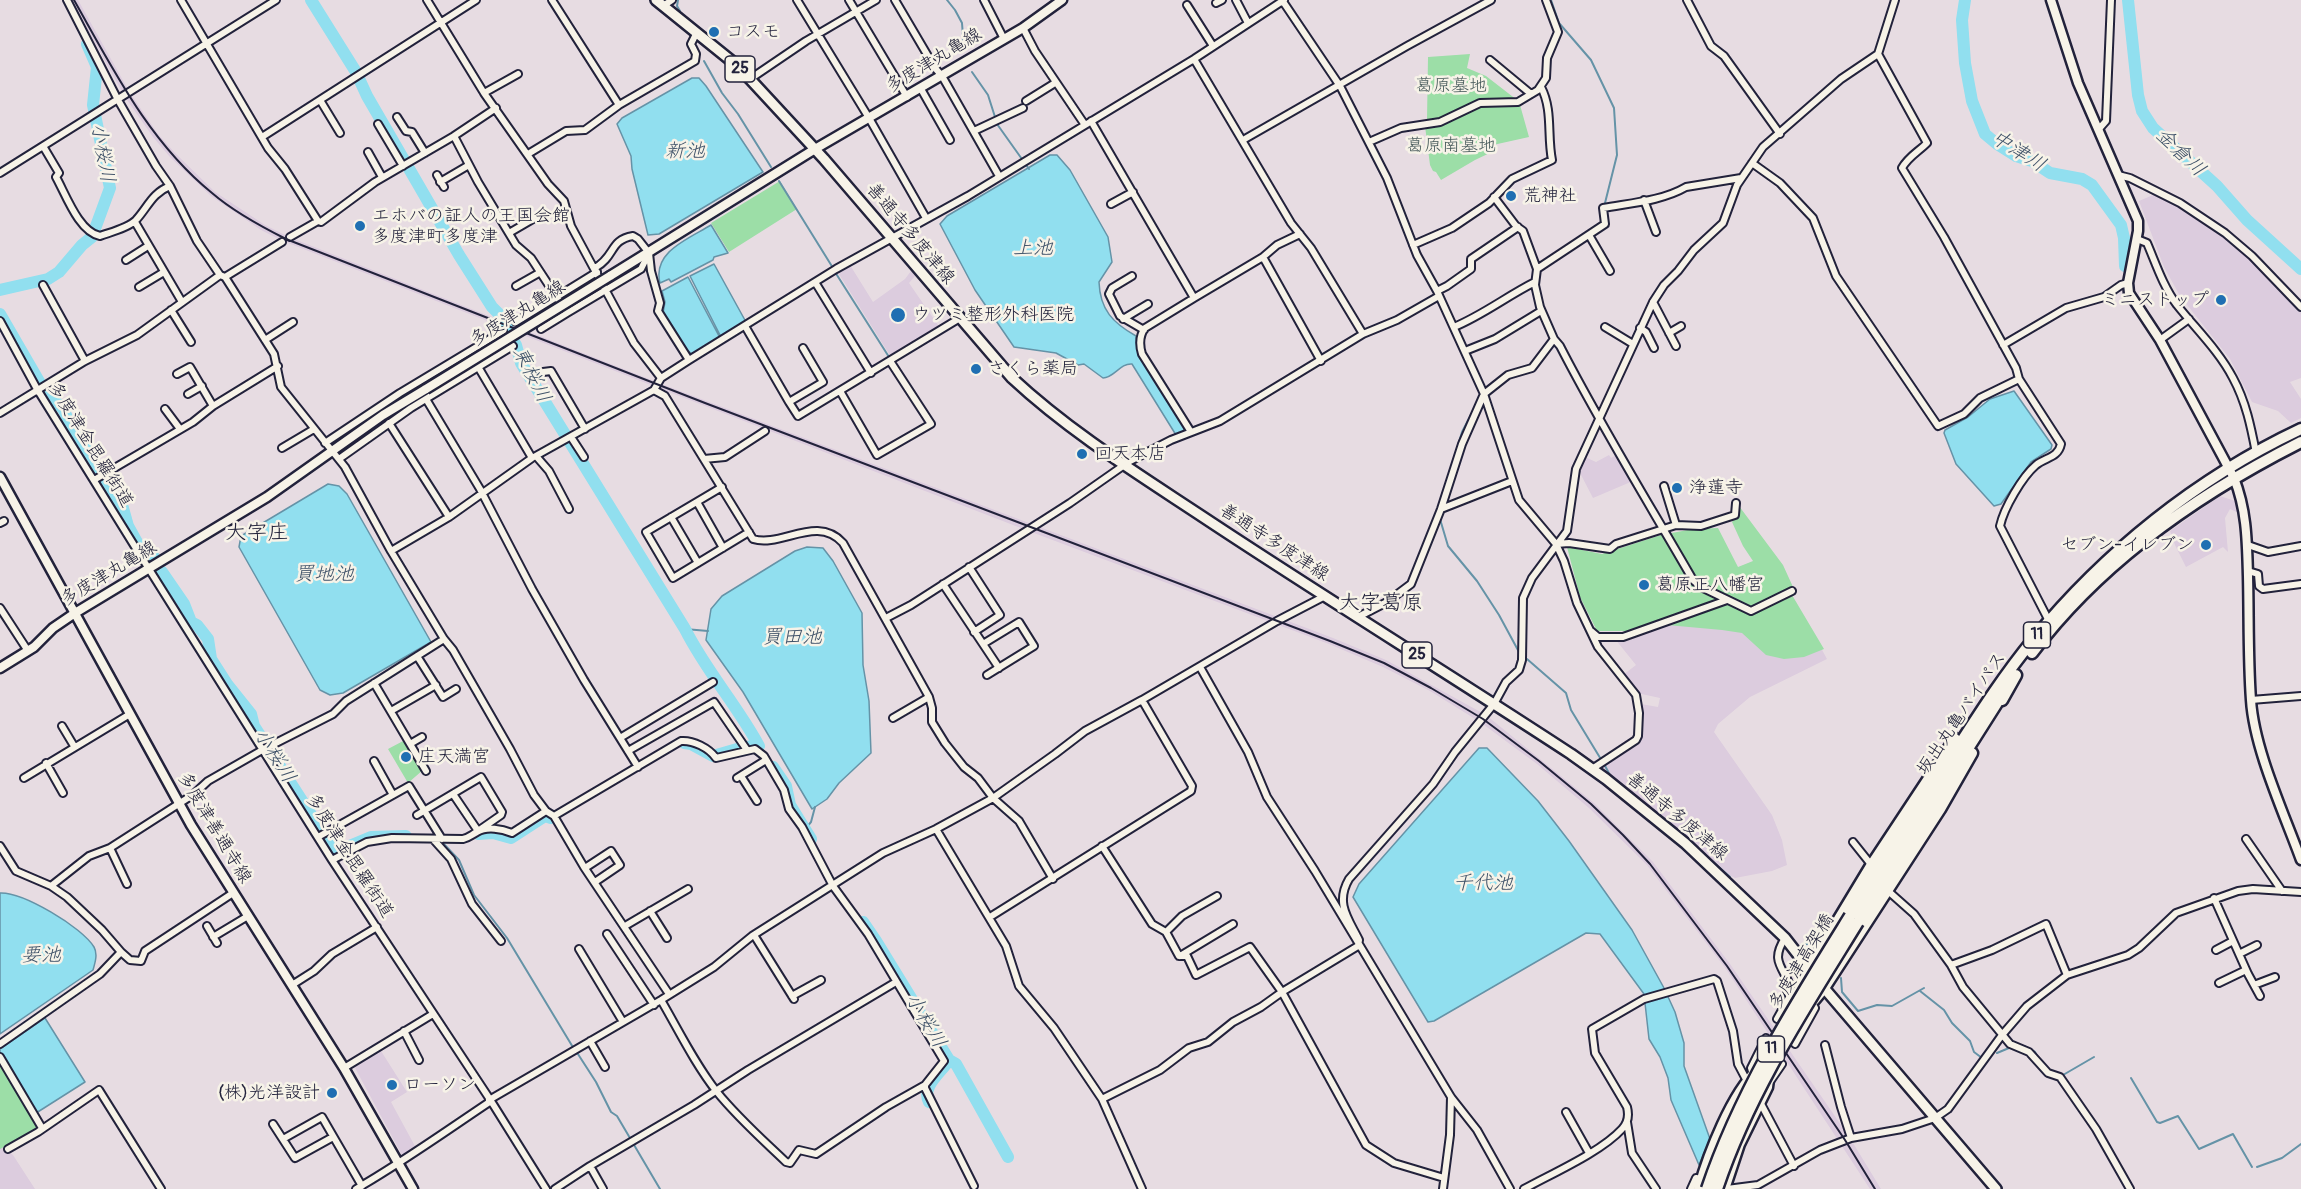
<!DOCTYPE html>
<meta charset="utf-8">
<style>
body{margin:0}
canvas{display:block;background:#e7dce2}
</style>
<canvas width="2301" height="1189"></canvas>
<script>
const ctx = document.querySelector('canvas').getContext('2d');
ctx.lineJoin = 'round';
function paint(path, color) {
  ctx.fillStyle = color;
  ctx.fill(path, 'evenodd');
}
function stroke(path, color, width, dash) {
  ctx.strokeStyle = color;
  ctx.lineWidth = width;
  ctx.lineCap = dash ? 'butt' : 'round';
  ctx.setLineDash(dash || []);
  ctx.stroke(path);
}
function drawText(font, color, halo, rows, align = 'center') {
  ctx.font = font + ' Pangolin,"Klee One",sans-serif';
  ctx.lineWidth = 5;
  ctx.setLineDash([]);
  ctx.textBaseline = 'middle';
  ctx.strokeStyle = halo;
  ctx.fillStyle = color;
  for (const [text, x, y, turn = 0] of rows) {
    ctx.save();
    ctx.translate(x, y);
    ctx.rotate((+turn || 0) * Math.PI / 180);
    ctx.textAlign = isNaN(turn) ? turn : align;
    if (halo) ctx.strokeText(text, 0, 0);
    ctx.fillText(text, 0, 0);
    ctx.restore();
  }
}
const built = new Path2D(`
 M71 0H78L130 93 158 134 175 153 215 192 265 225 289 237 659 383 1333 638 1386 660 1486 715 1594 803 1653 862 1730 964 1850 1138 1881 1189H1870L1726 969 1647 865 1589 808 1537 764 1480 722 1430 691 1383 667 1329 644 1026 530 656 387 283 241 261 230 211 196 170 157 153 137 125 97Z
 M2153 195 2179 204 2211 225 2251 258 2301 311V378L2290 382 2301 399V418L2291 423 2278 411 2252 402 2230 359 2180 296 2164 267 2139 201Z
 M850 265 873 302 905 279 911 271 915 276 909 283 940 328 891 357 837 271Z
 M1609 455 1611 458 1616 455 1633 481 1593 498 1579 471 1585 457 1596 462Z
 M2220 496 2238 502 2239 513 2230 509 2225 518 2228 552 2223 547 2186 567 2175 545 2170 531Z
 M1792 595 1827 659 1750 697 1718 724 1714 732 1772 815 1782 840 1787 865 1772 871 1735 878 1731 876 1729 879 1597 768 1640 738 1641 704 1658 707 1660 698 1637 693 1623 675 1636 665 1615 639 1650 632 1726 603Z
 M381 1051 407 1092 391 1102 416 1148 403 1157 354 1066Z
 M0 1063 37 1125 5 1149 13 1155 35 1189H0Z`);
const green = new Path2D(`
 M1470 54 1467 68 1486 76 1517 100H1477L1474 103 1436 119 1427 120 1428 57Z
 M1520 105 1529 137 1493 145 1494 151 1475 160 1441 180 1436 172 1433 171 1430 165 1425 126 1441 125 1482 106Z
 M780 181 797 209 729 252 711 223Z
 M1739 506 1783 565 1793 587 1757 605 1792 595 1824 649 1804 657 1784 659 1766 655 1742 633 1722 630 1656 624 1628 631H1597L1580 597 1567 547 1602 554 1661 535 1693 529 1718 528 1738 567 1753 561 1743 546 1732 522 1737 515Z
 M405 740 423 770 408 783 388 749Z
 M0 1063 37 1125 35 1131 0 1149Z`);
const water = new Path2D(`
 M692 78H699L706 86 763 172 659 234 648 235 632 169 631 156 617 124 622 118Z
 M1050 155H1057L1070 170 1108 237 1112 262 1099 282C1100 310 1113 323 1136 336L1137 348 1140 357 1185 427 1184 431 1176 435 1132 364C1120 363 1114 378 1103 378L1084 364 1078 365 1056 353 1014 347 975 290 940 224 947 216Z
 M711 225 728 253 714 257 713 260 671 282 669 279 660 283C652 252 688 239 711 225Z
 M714 264 746 322 721 337 690 276Z
 M688 277 720 338 692 354 687 350 663 313 665 302 662 291Z
 M2014 391 2052 445 2051 449 2031 462 2001 504 1994 506 1956 464 1944 433 1945 430 1968 417 1990 399Z
 M328 484 339 486 347 494 431 642 343 693 330 695 320 690 239 547 241 536Z
 M807 547 823 548 833 561 862 613 863 665 869 701 871 753 839 783 827 799 812 809 743 692 706 640 711 609 722 596 795 551Z
 M1479 748H1487L1538 801 1569 841 1632 930 1664 988 1675 1012 1684 1043V1066L1710 1139 1699 1165 1671 1100 1668 1078 1660 1057 1649 1039 1644 994 1600 934 1586 933 1434 1021 1428 1022 1353 897 1359 884Z
 M0 893C23 892 82 927 94 947 98 954 95 963 93 970L0 1034Z
 M45 1018 85 1082 33 1115 0 1058V1049Z`);
const stream = new Path2D(`
 M678 0 677 6 680 11
 M947 0 955 10 962 23 964 50
 M1551 0 1559 23 1591 60 1614 108 1617 155 1605 203
 M704 61 722 93 738 114 771 167
 M972 72 988 95 995 117
 M997 124 1029 169
 M779 181 833 268
 M835 272 889 357
 M1453 462 1462 432 1476 405
 M1440 519 1448 546 1477 581 1499 615 1519 652
 M685 629 708 631
 M1527 659 1566 693 1571 710 1602 761
 M1604 764 1611 777 1663 818 1730 877
 M806 828 811 822 815 807
 M441 841 459 860 474 895 507 938 574 1049
 M1802 944H1814
 M1841 978 1842 992 1858 1011 1877 1005 1892 1006 1924 988
 M1920 991 1944 1010 1952 1023 1970 1041 1974 1052 1982 1058
 M2024 1046 2035 1052 2038 1058
 M576 1051 596 1082 611 1112 617 1116 660 1189
 M1997 1053 2009 1048
 M2063 1075 2094 1057
 M2131 1078 2157 1122 2160 1123 2178 1116 2199 1149 2233 1134 2252 1167
 M2257 1167 2282 1158 2301 1144`);
const river = new Path2D(`
 M311 0 356 72 367 96 459 255 492 307 507 322V330L516 345 521 363 685 629C706 671 737 705 759 746
 M1965 0 1962 20 1965 63 1972 101 1985 134 1997 144 2016 156 2032 161 2050 173 2082 179 2092 185 2121 225 2124 238 2125 266
 M2128 0 2138 95 2142 111 2153 128 2217 186 2247 220 2301 269
 M0 290 48 279 59 272 82 245 92 237 110 188 93 105 97 67 87 44
 M0 314 44 390 63 409 77 438 93 458 106 489 123 508 128 526 139 546 154 557
 M162 572 184 604 191 622 197 625 208 639 211 659 227 684 251 714 254 726 335 852 371 837 406 836
 M684 743 691 744 713 756 744 747 758 746
 M773 767 786 786 790 805 811 839
 M478 834 493 833 511 838 545 816 551 818
 M863 922 876 941 949 1060 956 1064 1008 1157
 M929 1102C921 1086 941 1073 949 1060`);
const street = new Path2D(`
 M67 0 118 100 156 166 170 186 197 241 220 275
 M181 0 268 148 285 169 318 221 321 222 375 182 454 136 478 182 516 245 531 258 567 313 641 269 649 253
 M427 0 484 93 548 184 564 201 571 226 634 343 661 378
 M552 0 619 105
 M797 0 869 118 926 218
 M849 0 907 97
 M895 0 935 68 942 76 999 176
 M984 0 1004 39
 M1236 0 1248 23
 M1282 0 1340 86 1387 178 1417 255 1437 291 1484 394 1519 500 1556 544 1564 561 1577 603 1598 647 1636 695 1639 713 1638 736 1636 740 1592 769
 M1687 0 1711 46 1724 56 1780 134
 M1216 3 1222 0
 M1187 5 1213 46
 M663 6 672 0
 M1023 28 1035 51 1085 125
 M1878 54 1927 143C1918 152 1908 157 1902 168L1944 237 2016 368 2019 379 2061 444C2058 458 2046 457 2036 465 2022 477 2004 508 2000 526L2049 621
 M1194 59 1291 223 1311 248 1363 334
 M1490 60 1531 94
 M750 79 806 41 876 0
 M921 89 950 140
 M484 93 518 74
 M320 100 340 133
 M1026 101 1055 83
 M397 117 406 131 412 132 425 153
 M1091 121 1194 298 1145 328C1139 336 1139 344 1142 354L1191 432
 M378 124 403 166
 M2098 130 2106 121 2111 0
 M974 131 1023 108
 M454 136 496 108
 M262 137 476 0
 M1243 140 1407 46 1491 0
 M1369 142 1401 128 1440 122 1480 103 1518 102 1538 90 1546 78 1547 58 1558 32 1546 0
 M43 146 59 173 56 177C66 195 79 232 100 236 111 232 128 228 136 220 148 207 152 193 170 186
 M368 152 382 177
 M528 154 566 131 585 130 619 105 695 61 696 54 691 44 697 32
 M1752 163 1780 183 1813 218 1836 276 1938 426 1964 414 1980 398 2019 379
 M0 173 276 0
 M437 175 444 187
 M2118 175 2130 178 2180 203 2225 233 2252 256 2301 307
 M440 182 469 165
 M1494 197 1516 226 1523 231 1537 269 1535 285 1540 307 1554 339 1560 346C1601 426 1648 502 1693 580L1701 587 1751 611 1792 591
 M1644 200 1656 232
 M1111 204 1133 192
 M135 222 182 302
 M509 233 533 219
 M1589 235 1610 271
 M290 237 318 221
 M2137 239 2147 243C2156 264 2163 286 2177 305 2196 329 2219 351 2233 378 2246 402 2251 427 2256 453
 M1413 245 1452 228 1489 203 1512 179 1552 160C1547 135 1553 110 1541 87
 M1263 257 1321 361
 M126 260 148 246
 M595 268C616 256 609 240 633 236L638 239 649 253 651 271 660 303 658 311 689 360
 M1537 269 1605 224 1603 208C1630 203 1662 201 1686 187L1741 178
 M1132 276 1112 288 1109 294 1120 316 1144 330
 M225 277 282 242
 M815 282 871 373
 M43 285 85 361
 M516 286 539 273
 M139 287 164 272
 M1437 291 1447 286 1471 269V259L1518 227
 M1194 298 1263 257 1277 245 1300 234
 M1653 302 1676 346
 M171 310 191 342
 M1123 319 1148 304
 M0 321 37 389 137 550 332 860 491 1101 546 1189
 M516 322 597 272
 M745 326 789 402
 M1454 327C1483 315 1507 296 1535 282
 M1605 327 1633 344
 M1640 328 1646 332 1654 348
 M541 329 567 313
 M1669 333 1681 326
 M265 340 293 322
 M2160 340 2189 319
 M2003 345 2066 308 2104 297 2121 285 2128 283
 M803 348 823 382 789 402 798 416 960 318
 M1465 351 1495 339 1541 311
 M477 365 532 458
 M543 372 551 371 585 429
 M177 374 190 367 213 406
 M654 390 665 396 753 539C781 548 817 514 843 543L929 697 932 708V722L945 743 964 767 978 778 993 798 1019 821 1053 879
 M840 391 877 455 931 424 890 361
 M188 394 202 386
 M426 399 480 489 532 589 584 680 638 767
 M165 409 180 429
 M0 413 85 361 137 335 220 275 225 277 274 354 281 387 345 467 391 551 449 517 532 458 654 390 661 378 689 360 836 269 968 196 1194 59 1284 0
 M389 423 449 517
 M571 437 584 457
 M325 443 400 393 503 331
 M282 448 314 429
 M536 456 549 471 569 509
 M339 459 411 408 513 346
 M704 459 725 457 765 431
 M94 480 193 422 213 406 278 366
 M1664 486 1676 525
 M722 487 646 532 673 578 749 532
 M697 502 723 548
 M1441 509 1512 481
 M671 517 698 563
 M0 523 4 521
 M1556 544 1569 543 1610 549 1616 544 1676 525 1701 526 1735 515 1736 503
 M2248 545 2268 552 2301 546
 M391 551 444 639 453 650 510 749 534 795 546 811 554 816 584 867 669 994
 M969 567 1000 615 974 632
 M2248 571 2258 574 2259 586 2263 589 2301 584
 M943 584 999 668
 M0 608 28 651
 M1358 617 1387 602 1411 584 1441 509 1462 444 1484 394 1508 375 1532 368 1554 339
 M886 618 911 605 1070 503 1130 461 1171 440 1220 421 1363 334 1397 320 1439 296
 M1591 631 1598 637H1623L1727 600
 M983 644 1019 622 1034 646 987 675
 M417 656 443 697 456 689
 M1200 667 1248 752 1267 797 1315 871 1451 1097 1477 1130 1510 1189
 M374 683 426 771
 M2251 700 2301 696
 M391 711 436 685
 M893 718 929 697
 M62 726 74 746
 M620 738 713 682
 M410 744 422 737
 M628 751 714 702 747 750
 M374 761 393 795
 M46 763 63 793
 M741 776 757 801
 M24 778 130 714
 M737 778 766 760
 M417 815 481 777 502 812 501 815 478 831 453 794
 M554 816 681 741C693 740 709 748 716 758L755 749 764 756 784 790 789 809 802 827 833 886 868 934 944 1061 925 1085V1088L974 1186
 M936 829 1006 946 1019 986 1054 1028 1102 1099 1142 1189
 M318 837 409 786 442 839
 M433 839 451 859 472 904 501 941
 M2246 839 2282 891
 M1853 842 1873 867
 M0 846 16 871 51 886 67 897 102 930 121 952 130 960 141 961 145 951 233 893
 M1102 846 1152 924 1166 932 1179 956H1187L1196 975 1250 947 1282 992 1366 1145 1394 1163 1444 1178
 M110 848 127 884
 M332 860 367 842 392 838 463 839C470 837 471 835 477 832 487 826 502 829 512 833L546 811
 M585 868 611 851 620 865 595 882
 M51 886 89 856 110 848 194 794 208 781 264 749 333 714 346 701 444 639
 M1887 890 1914 914 1951 965 1963 987 2010 1044 2029 1052 2048 1073 2060 1077 2096 1129 2130 1189
 M2214 898 2248 974 2260 996
 M650 911 667 938
 M990 917 1191 791 1192 786 1142 700
 M207 926 217 943
 M625 926 688 889
 M1166 932 1182 916 1217 896
 M607 934 654 1005
 M754 935 794 999
 M213 937 248 916
 M1785 938C1771 960 1781 965 1790 985L1787 992
 M579 949 623 1022
 M2216 950 2233 941
 M2239 954 2257 945
 M1180 956 1233 924
 M1951 965 1992 950 2046 924 2067 975
 M2219 983 2246 970
 M292 985 314 971 332 954 377 927
 M2254 985 2275 977
 M792 996 821 980
 M661 1000C679 1031 695 1064 717 1092 738 1118 762 1139 786 1162L790 1163 799 1150 816 1154 886 1107 925 1085
 M1777 1019 1791 994 1796 993
 M404 1031 419 1060
 M590 1041 605 1067
 M0 1044 100 974 121 952
 M1795 1044 1815 1008 1811 1001
 M1825 1045 1841 1107 1851 1138
 M0 1057 42 1128
 M344 1068 433 1014
 M1753 1075 1751 1068 1766 1038
 M1769 1083 1782 1064
 M1102 1099 1160 1070 1189 1048 1208 1042 1233 1022 1261 1007 1282 992 1358 946 1359 940C1348 918 1335 903 1349 879L1433 784 1455 752 1494 704 1506 682 1519 670 1522 660 1523 598 1532 578 1567 531 1576 469 1653 302 1664 285 1678 271 1694 250 1723 223 1737 185 1763 147 1841 79 1878 54 1895 0
 M489 1100 661 1000 714 967 752 936 883 853 936 829 993 798 1055 754 1085 731 1142 700 1277 621 1325 596
 M1760 1102 1794 1166
 M1566 1112 1589 1153
 M1627 1122 1632 1153 1656 1189
 M273 1124 295 1158 333 1137
 M283 1139 322 1117 362 1186
 M8 1149 38 1132 99 1090 161 1189
 M590 1166 603 1189
 M356 1189C403 1162 446 1131 491 1101
 M555 1189 590 1166 694 1105 748 1070 896 982
 M1443 1189 1450 1135 1451 1097
 M1524 1189C1553 1173 1601 1152 1622 1129 1628 1123 1629 1115 1627 1107L1595 1053 1592 1029 1644 999 1714 979 1717 981 1733 1031 1738 1064 1748 1083
 M1691 1189 1696 1178 1703 1180
 M1727 1189 1758 1185 1820 1150 1851 1138 1902 1129 1935 1118 1948 1109 2002 1035 2027 1006 2067 975 2128 955 2139 948 2176 913 2238 891 2253 889 2301 892`);
const secondary = new Path2D(`
 M2051 0 2078 83 2138 221V231L2128 283 2129 293 2160 340 2234 478C2247 511 2247 542 2248 576 2249 617 2248 659 2251 700 2254 749 2284 813 2301 860
 M610 276 815 149 1023 28 1062 0
 M0 477 191 825 344 1068 413 1189
 M0 668 34 647 53 628 75 613 267 497 383 415 426 389`);
const primary = new Path2D(`
 M656 0 734 63 750 79 824 159 1012 378C1070 432 1138 474 1203 517 1325 598 1449 674 1571 754L1606 779 1685 843 1785 938 1824 988 1996 1189`);
const highway = new Path2D(`
 M2032 653C2101 561 2200 493 2301 442
 M2002 700 2016 675
 M1850 916C1882 866 1914 817 1945 767 1973 724 2000 680 2033 640 2105 552 2197 478 2301 429
 M1858 922 2002 695
 M1814 1000 1824 988 1940 809 1972 753
 M1797 1005 1796 995 1816 957 1871 866 1955 739
 M1699 1189C1709 1154 1732 1094 1758 1070
 M1724 1189 1739 1144 1767 1087 1769 1072`);
const rail = new Path2D(`
 M74 0C113 69 149 142 212 193 234 212 260 226 286 239L705 403 1330 641 1384 663 1431 688 1483 719 1539 761 1591 804 1623 835 1650 864 1727 966 1845 1140 1875 1189`);
const secondaryBridge = new Path2D(`
 M426 389 610 276`);
const highwayBridge = new Path2D(`
 M1707 1189C1740 1091 1796 1003 1850 916
 M1717 1189C1749 1093 1805 1008 1858 922`);
const markers = [
 [714,32,6,"#1f6fb2"],
 [1511,196,6,"#1f6fb2"],
 [360,226,6,"#1f6fb2"],
 [2221,300,6,"#1f6fb2"],
 [898,315,8,"#1f6fb2"],
 [976,369,6,"#1f6fb2"],
 [1082,454,6,"#1f6fb2"],
 [1677,488,6,"#1f6fb2"],
 [2206,545,6,"#1f6fb2"],
 [1644,585,6,"#1f6fb2"],
 [406,757,6,"#1f6fb2"],
 [392,1085,6,"#1f6fb2"],
 [332,1093,6,"#1f6fb2"]
];
const shields = [
 [740,69,30],
 [2037,635,27],
 [1417,655,30],
 [1771,1049,27]
];
const shieldNames = [
 ["25",740,69],
 ["11",2037,635],
 ["25",1417,655],
 ["11",1771,1049]
];
const poiNames = [
 ["コスモ",726,32],
 ["荒神社",1523,196],
 ["エホバの証人の王国会館",372,216],
 ["多度津町多度津",372,237],
 ["ミニストップ",2209,300,"right"],
 ["ウツミ整形外科医院",912,315],
 ["さくら薬局",988,369],
 ["回天本店",1094,454],
 ["浄蓮寺",1689,488],
 ["セブン-イレブン",2194,545,"right"],
 ["葛原正八幡宮",1656,585],
 ["庄天満宮",418,757],
 ["ローソン",404,1085],
 ["(株)光洋設計",320,1093,"right"]
];
const streetNames = [
 ["多度津丸亀線",934,61,-31],
 ["善通寺多度津線",910,234,50],
 ["多度津丸亀線",518,314,-32],
 ["多度津金毘羅街道",90,445,58],
 ["善通寺多度津線",1274,543,33],
 ["多度津丸亀線",109,574,-31],
 ["坂出丸亀バイパス",1962,714,-56],
 ["善通寺多度津線",1677,817,40],
 ["多度津善通寺線",214,828,59],
 ["多度津金毘羅街道",349,856,57],
 ["多度津高架橋",1802,962,-59]
];
const parkNames = [
 ["葛原墓地",1451,86],
 ["葛原南墓地",1451,146]
];
const waterNames = [
 ["新池",685,152],
 ["中津川",2018,152,32],
 ["小桜川",102,153,80],
 ["金倉川",2180,153,44],
 ["上池",1033,249],
 ["東桜川",531,375,63],
 ["買地池",324,575],
 ["買田池",792,638],
 ["小桜川",274,756,58],
 ["千代池",1483,884],
 ["要池",41,956],
 ["小桜川",925,1021,59]
];
const quarterNames = [
 ["大字庄",257,534],
 ["大字葛原",1381,604]
];
paint(built, '#dcccde');
paint(green, '#9cdea7');
paint(water, '#91dfef');
stroke(water, '#6593a7', 1.5);
stroke(stream, '#6593a7', 2);
stroke(river, '#91dfef', 12);
stroke(street, '#22223b', 10);
stroke(secondary, '#22223b', 13);
stroke(primary, '#22223b', 14);
stroke(highway, '#22223b', 15);
stroke(street, '#f7f3e8', 6);
stroke(secondary, '#f7f3e8', 8);
stroke(primary, '#f7f3e8', 9);
stroke(highway, '#f7f3e8', 10);
stroke(rail, '#22223b', 2);
stroke(secondaryBridge, '#22223b', 13, []);
stroke(highwayBridge, '#22223b', 15, []);
stroke(secondaryBridge, '#f7f3e8', 8);
stroke(highwayBridge, '#f7f3e8', 10);
for (const [x, y, r, color] of markers) {
  const dot = new Path2D();
  dot.arc(x, y, r, 0, 2 * Math.PI);
  ctx.fillStyle = color;
  ctx.fill(dot);
  stroke(dot, '#f7f3e8', 2);
}
for (const [x, y, w] of shields) {
  const box = new Path2D();
  box.roundRect(x - w / 2, y - 13, w, 26, 4.5);
  ctx.fillStyle = '#f7f3e8';
  ctx.fill(box);
  stroke(box, '#22223b', 1.5);
}
drawText('bold 16px', '#22223b', null, shieldNames);
drawText('18px', '#22223b', '#f7f3e8', poiNames, 'left');
drawText('18px', '#22223b', '#f7f3e8', streetNames);
drawText('18px', '#475a5b', '#f7f3e8', parkNames);
drawText('italic 20px', '#3e5168', '#f7f3e8', waterNames);
drawText('21px', '#22223b', '#f7f3e8', quarterNames);
</script>
